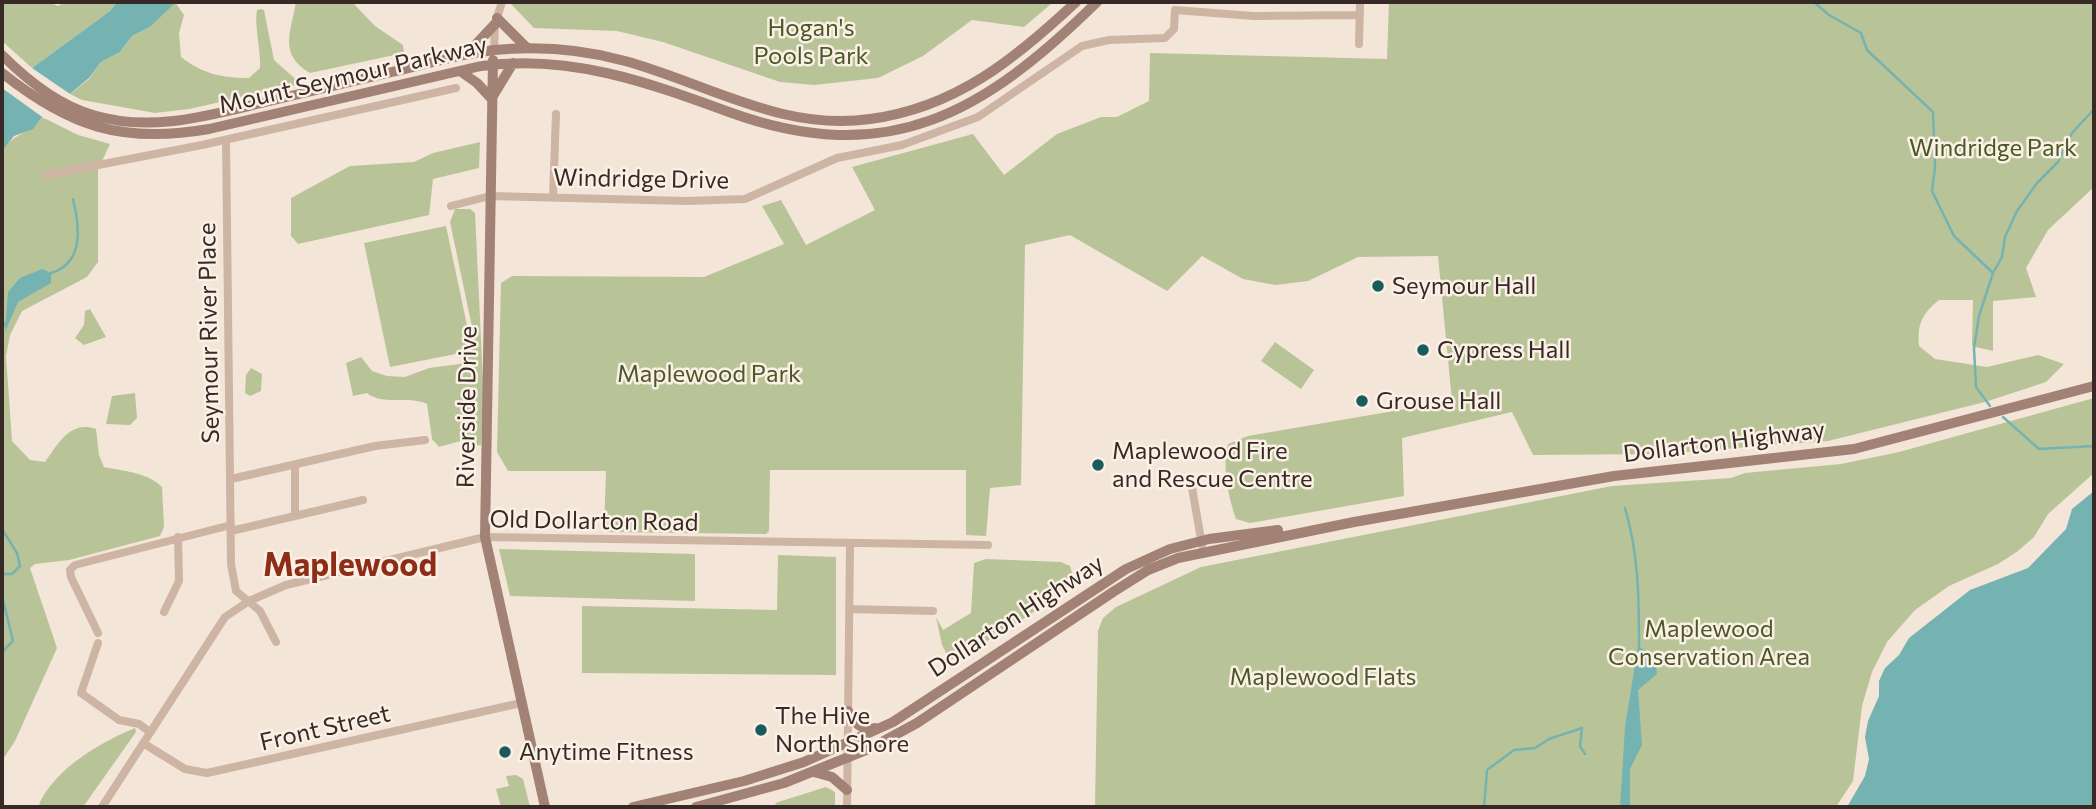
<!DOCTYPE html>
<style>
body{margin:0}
#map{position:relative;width:2096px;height:809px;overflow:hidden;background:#f4e5d9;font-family:Commissioner,sans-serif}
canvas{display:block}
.frame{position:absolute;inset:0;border:4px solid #372a26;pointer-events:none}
</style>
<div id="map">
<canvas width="2096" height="809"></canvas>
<div class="frame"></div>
</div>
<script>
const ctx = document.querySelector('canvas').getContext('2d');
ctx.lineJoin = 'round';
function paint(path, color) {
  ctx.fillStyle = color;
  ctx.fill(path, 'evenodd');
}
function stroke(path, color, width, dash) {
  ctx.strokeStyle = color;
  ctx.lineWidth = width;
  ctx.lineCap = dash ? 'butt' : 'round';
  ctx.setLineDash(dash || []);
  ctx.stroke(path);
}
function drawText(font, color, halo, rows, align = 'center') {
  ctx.font = font + ' Commissioner,sans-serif';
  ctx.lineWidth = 5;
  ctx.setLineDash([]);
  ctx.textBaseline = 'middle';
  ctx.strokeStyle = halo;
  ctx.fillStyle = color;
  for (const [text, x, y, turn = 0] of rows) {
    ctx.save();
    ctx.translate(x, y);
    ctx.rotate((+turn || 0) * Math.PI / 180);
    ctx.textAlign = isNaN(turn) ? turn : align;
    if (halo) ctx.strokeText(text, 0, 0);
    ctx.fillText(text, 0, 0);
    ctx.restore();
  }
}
const green = new Path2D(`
 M2 2H48L58 6 65 2H117L110 11 32 68 2 41Z
 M175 2 184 15 179 33 181 57C203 74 222 78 249 78L260 68C261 50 254 26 257 10L261 9 264 10 274 60 301 84 189 109 155 113 82 100 70 94 89 79 101 62 120 52 132 36 150 27Z
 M296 2H352L375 26 403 45 404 53 310 73C278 54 291 32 296 2Z
 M509 2H1049L1051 4 1024 27 972 20 923 56 878 78 814 85 780 82 663 42 617 31 534 28Z
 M1389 2H2094V187L2048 230 2026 268 2036 297 1993 301V351L1972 346 1973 300H1939C1922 314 1917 324 1919 346L1935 359 1987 367 2038 355 2064 364 2046 382 1985 402 1828 441 1660 454 1533 455 1512 412 1402 438 1404 496 1250 523 1236 519C1228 495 1222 469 1228 444L1248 436 1452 401 1438 256 1358 257 1308 281 1275 285 1243 279 1202 256 1167 291 1070 235 1025 245 1021 485 990 488 986 536 966 535V470H770L769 531 766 534 607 532 604 529 606 471H508L497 452 501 283 512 276 704 277 784 244 762 206 781 200 806 245 875 210 852 167 973 134 1004 175 1057 134 1101 117H1117L1149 101 1150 53 1387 59Z
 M42 117 78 135 110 144 98 170V262L87 277 22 311 10 335 6 356 12 441 30 460 45 462C58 444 70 420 96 429L99 455 104 467C123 471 147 472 162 487L164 527 160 536 69 560 35 564 30 568 57 648 15 741 2 761V151C12 134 31 133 42 117Z
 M480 142 479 168 433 179 429 215 298 244 291 236V198L350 166 414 162 433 153Z
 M455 209H470L475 213 484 402 481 445 470 446 464 440 439 447 432 439 427 404C409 395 382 406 367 393L353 396 346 363 361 357 372 371 387 376 405 377 429 368 460 364 471 351 390 367 364 243 446 226 472 349 476 346 450 222Z
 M90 309 106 337 84 345 75 338 84 325 85 311Z
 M1275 342 1314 370 1301 389 1261 361Z
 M251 368 262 374 261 391 250 396 245 393 246 375Z
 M135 393 137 418 130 425 106 424 112 396Z
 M2094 398V473L2048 514 2034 537 2018 551 1998 564 1949 586 1915 610 1887 642 1872 672 1862 706 1853 781 1836 807H1095L1098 631 1103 618 1116 607 1201 567 1612 486 1731 478 1745 473 1841 464 1899 452Z
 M499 549 695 554V601L510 596Z
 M778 555 836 557V675L582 673V606L777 610Z
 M986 559 1061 562 1070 566 1073 576C1048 609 988 642 950 660L942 645 936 617 943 630 971 613 974 563Z
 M135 728 136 732 83 807H46L39 804C56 768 99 743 135 728Z
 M516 775 523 779 530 807H501L496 789 509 786 506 776Z
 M826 787 835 792V807H778L775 803Z`);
const water = new Path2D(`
 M117 2H176L150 27 132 36 120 52 101 62 89 78 42 117 33 129 14 136 2 151V90L110 11Z
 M42 269 51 273V283L18 302 5 332 8 292 20 278Z
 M2094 491V807H1847L1865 776 1869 759 1865 737 1868 721 1879 696V681L1885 668 1899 655 1909 638 1970 590 2028 568 2066 529 2072 509Z
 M1638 646 1655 657 1657 674 1638 690 1642 745 1630 769V807H1620L1625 727Z`);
const pier = new Path2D(`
 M29 66 73 96 45 119 2 88 8 80Z`);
const stream = new Path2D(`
 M1814 2 1829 15 1861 33 1867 50 1933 112 1935 167 1932 191 1954 236 1993 273
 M51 273C84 263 80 227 73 199
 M2 329 6 322
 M1990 406 1976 387 1974 348 1979 316 1993 273 2002 257 2005 237 2017 211 2037 183 2058 162 2072 133 2094 109
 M2003 417 2039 449 2094 446
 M1625 508C1639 555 1639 600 1639 650
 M2 529 17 553 20 566 12 574H2
 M2 596 13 641 2 652
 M1484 807 1487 770 1514 750 1535 748 1549 739 1582 728 1580 746 1585 754`);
const street = new Path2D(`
 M1359 44 1360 2
 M494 50 495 24 502 2
 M226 140 231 564 236 591 260 611 276 642
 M46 175 202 145 456 88
 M553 198 556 114
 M451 206 490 196 687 201 745 199 837 158 902 145 978 117 1082 46 1109 40 1165 38 1174 29 1175 10 1253 16 1360 15
 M295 465V516
 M231 479 375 446 425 440
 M1191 482 1202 545
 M231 531 363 500
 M849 609 933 611
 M164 612 179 581 178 537
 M98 633 71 577 70 570 75 565 231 525
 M98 643 81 693 119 720 139 724 150 732
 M143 743 185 769 207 773 521 703
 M102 807 225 617 249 601 286 585 485 537 988 545
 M847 807 850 545`);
const secondary = new Path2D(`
 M497 18 527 48
 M467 54 495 24
 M2 55C27 80 58 105 93 115 148 132 203 117 257 104 302 93 347 83 392 72 426 64 459 54 494 50 538 46 582 49 625 61 706 83 783 132 870 119 955 108 1015 59 1076 2
 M493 60 485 537 545 807
 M460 71 477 83 491 98
 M2 73C70 127 122 144 209 129L481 66C570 54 647 82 729 112 888 170 984 113 1097 2
 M493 96 513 63
 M848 711C854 723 862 731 875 728
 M814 772 832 777 847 790
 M633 807 744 781 804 762 893 722 1126 569 1170 549 1209 539 1278 530
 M696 807 784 783 871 748 917 723 1113 592 1148 570 1178 558 1354 522 1614 476 1854 449 2094 386`);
const markers = [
 [1378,286,7,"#185c5d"],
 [1423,350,7,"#185c5d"],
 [1362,401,7,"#185c5d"],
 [1098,465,7,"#185c5d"],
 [761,730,7,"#185c5d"],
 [505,752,7,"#185c5d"]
];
const parkNames = [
 ["Hogan's",811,28],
 ["Pools Park",811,56],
 ["Windridge Park",1993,148],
 ["Maplewood Park",709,374],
 ["Maplewood",1709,629],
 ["Conservation Area",1709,657],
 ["Maplewood Flats",1323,677]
];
const streetNames = [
 ["Mount Seymour Parkway",353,75,-13],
 ["Windridge Drive",641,179,1],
 ["Seymour River Place",209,333,-91],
 ["Riverside Drive",467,407,-89],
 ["Dollarton Highway",1724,442,-7],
 ["Old Dollarton Road",594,521,1],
 ["Dollarton Highway",1016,616,-33],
 ["Front Street",325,728,-13]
];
const poiNames = [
 ["Seymour Hall",1392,286],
 ["Cypress Hall",1437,350],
 ["Grouse Hall",1376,401],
 ["Maplewood Fire",1112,451],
 ["and Rescue Centre",1112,479],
 ["The Hive",775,716],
 ["North Shore",775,744],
 ["Anytime Fitness",519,752]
];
const districtNames = [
 ["Maplewood",350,565]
];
paint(green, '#b8c497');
paint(water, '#75b3b2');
paint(pier, '#f4e5d9');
stroke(stream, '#75b3b2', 2.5);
stroke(street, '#cdb4a3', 8);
stroke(secondary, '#a18275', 10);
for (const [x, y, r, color] of markers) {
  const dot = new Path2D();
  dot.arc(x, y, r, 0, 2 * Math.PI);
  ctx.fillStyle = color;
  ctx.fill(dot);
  stroke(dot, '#fbf0e5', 2.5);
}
drawText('24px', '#495827', '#fbf0e5', parkNames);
drawText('24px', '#372a26', '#fbf0e5', streetNames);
drawText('24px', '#372a26', '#fbf0e5', poiNames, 'left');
drawText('bold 32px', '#8e2d17', '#fbf0e5', districtNames);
</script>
